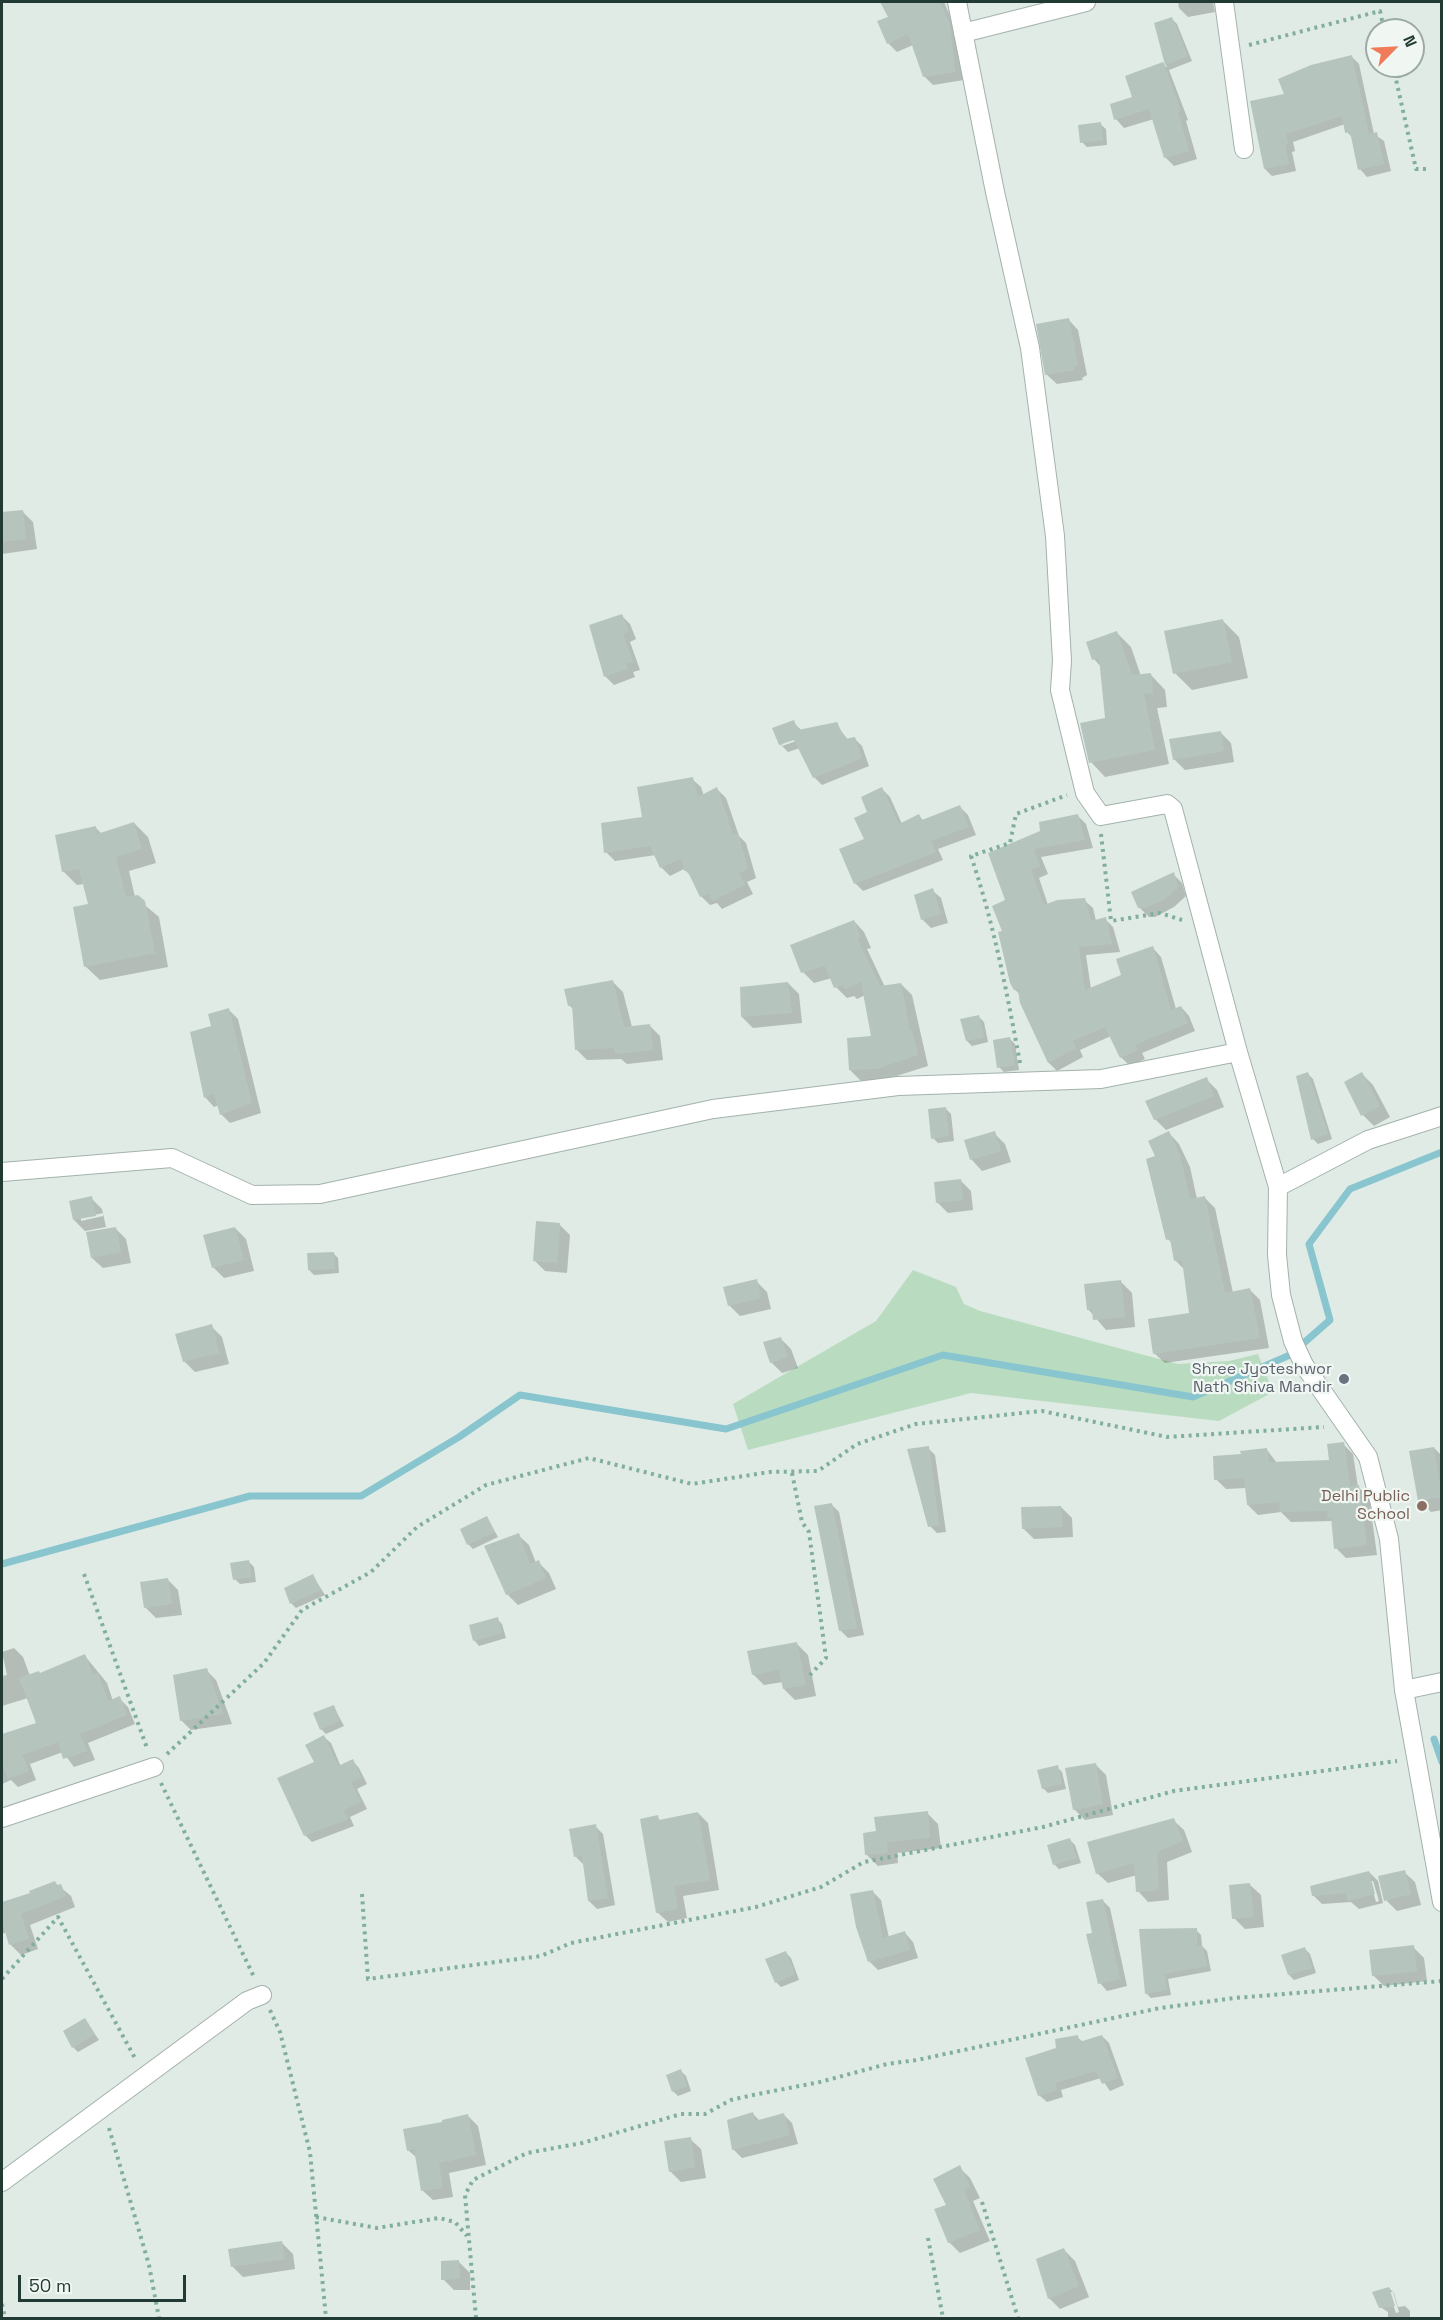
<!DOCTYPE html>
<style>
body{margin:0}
#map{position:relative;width:1443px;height:2320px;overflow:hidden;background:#e0ebe5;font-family:"Space Grotesk",sans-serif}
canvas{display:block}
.frame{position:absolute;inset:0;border:3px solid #213a33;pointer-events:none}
.north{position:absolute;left:1365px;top:18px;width:60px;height:60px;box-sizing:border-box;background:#f0f7f3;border:2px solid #9daba6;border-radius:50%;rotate:66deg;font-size:16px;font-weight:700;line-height:24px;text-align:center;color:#213a33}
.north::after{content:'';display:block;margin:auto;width:21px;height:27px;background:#ef7b59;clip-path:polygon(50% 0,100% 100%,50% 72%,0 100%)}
.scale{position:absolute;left:18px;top:2275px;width:168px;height:27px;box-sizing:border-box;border:3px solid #213a33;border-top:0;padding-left:8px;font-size:18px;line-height:21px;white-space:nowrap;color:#213a33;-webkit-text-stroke:4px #f0f7f3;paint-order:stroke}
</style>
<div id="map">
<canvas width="1443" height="2320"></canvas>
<div class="frame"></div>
<div class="north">N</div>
<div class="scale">50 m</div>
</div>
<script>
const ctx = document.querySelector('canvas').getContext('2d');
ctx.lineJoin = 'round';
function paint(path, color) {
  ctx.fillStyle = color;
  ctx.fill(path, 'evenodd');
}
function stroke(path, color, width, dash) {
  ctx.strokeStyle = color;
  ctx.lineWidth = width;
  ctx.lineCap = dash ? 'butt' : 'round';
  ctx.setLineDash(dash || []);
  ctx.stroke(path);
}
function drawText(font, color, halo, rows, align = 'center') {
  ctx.font = font + ' "Space Grotesk",sans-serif';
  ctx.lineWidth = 4.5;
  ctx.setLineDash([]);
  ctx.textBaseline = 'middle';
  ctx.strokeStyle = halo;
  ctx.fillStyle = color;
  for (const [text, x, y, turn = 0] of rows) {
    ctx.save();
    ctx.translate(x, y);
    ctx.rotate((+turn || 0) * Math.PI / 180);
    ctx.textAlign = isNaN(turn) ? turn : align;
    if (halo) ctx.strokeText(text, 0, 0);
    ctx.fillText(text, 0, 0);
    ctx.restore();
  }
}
const green = new Path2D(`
 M913 1270 956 1287 964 1304 980 1311 1178 1364 1229 1361 1258 1354 1273 1392 1219 1421 971 1393 748 1450 733 1404 876 1321Z`);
const shadow = new Path2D(`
 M882 2H944L958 34 964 80 933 85 924 76 913 45 897 52 888 43 890 18Z
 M1178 2H1213L1215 12 1188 17 1179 8Z
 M1172 19 1177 24 1192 61 1169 70 1188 120 1186 121 1197 159 1174 166 1165 157 1154 119 1124 128 1116 119 1111 105 1134 98 1163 63 1167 68 1155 24Z
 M1351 56 1359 64 1374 134 1384 141 1391 171 1367 177 1360 169 1353 138 1347 132 1345 124 1293 142 1295 151 1292 152 1296 171 1272 176 1265 169 1287 95Z
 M1100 124 1106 129 1107 145 1087 147 1082 142Z
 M1068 319 1078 330 1087 375 1082 378 1083 380 1057 384 1046 374Z
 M22 511 33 522 37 549 2 554V514Z
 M622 616 630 624 636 639 630 642 640 670 633 672 635 677 614 685 606 677 591 626Z
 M1222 620 1239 637 1248 678 1192 690 1175 673Z
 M1116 632 1131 647 1141 676 1151 675 1165 690 1167 707 1157 708 1169 764 1105 777 1091 762 1106 719 1102 668 1094 659Z
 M793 722 802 731 836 724 848 740 854 738 862 746 869 766 822 785 814 777 800 748 788 752 780 744ZM801 736 802 739 782 746V742Z
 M1220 732 1231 743 1234 762 1185 770 1174 759Z
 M692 779 701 787 704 796 717 789 726 798 739 836 746 843 756 878 747 882 753 894 722 909 717 903 710 905 701 896 692 877 684 869 670 876 661 867 656 855 615 861 606 852Z
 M882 789 890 797 902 824 919 816 924 821 960 807 968 815 976 835 938 849 943 860 863 891 855 883 866 840 869 813Z
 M1078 816 1086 824 1093 848 1041 857 1048 874 1039 878 1048 905 1084 900 1093 908 1096 921 1105 919 1113 927 1120 952 1086 955 1091 989 1123 976 1153 948 1161 957 1176 1009 1181 1007 1189 1016 1195 1031 1142 1053 1145 1059 1130 1066 1121 1057 1111 1036 1080 1050 1083 1057 1057 1071 1049 1063 1021 1003V995L1015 990 1004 932 1007 901 990 854Z
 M134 823 148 837 156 863 129 871 135 897 159 917 168 967 100 980 85 966 89 905 84 884 77 885 63 871 95 827 102 834Z
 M1173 874 1182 883 1186 896 1174 907 1155 917H1149L1139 907Z
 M932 890 941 898 948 923 931 928 922 919Z
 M854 921 864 932 871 948 867 949 885 987 901 984 912 995 928 1066 887 1079 861 1081 850 1070 873 1037 865 995 857 999 854 996 847 998 836 987 832 978 814 983 803 972Z
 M612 981 623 992 632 1027 649 1025 660 1036 663 1060 627 1064 621 1059 587 1060 576 1049 574 1010 569 1005Z
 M788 983 799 994 802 1023 753 1028 742 1017Z
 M229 1010 238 1019 261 1113 230 1123 221 1114 219 1105 214 1107 205 1097 213 1027Z
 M979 1017 984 1022 988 1042 972 1046 967 1041Z
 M1010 1039 1015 1044 1019 1070 1004 1072 999 1067Z
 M1308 1074 1313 1079 1332 1139 1318 1144 1313 1139Z
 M1362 1074 1373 1085 1390 1117 1374 1126 1363 1115 1346 1083Z
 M1206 1079 1217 1090 1224 1107 1166 1130 1155 1119 1147 1102Z
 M946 1109 951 1114 954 1141 938 1143 933 1138Z
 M994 1133 1005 1144 1011 1162 982 1171 972 1160 966 1142Z
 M1169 1133 1179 1144 1190 1167 1197 1199 1204 1197 1215 1208 1233 1293 1250 1290 1260 1300 1269 1348 1165 1363 1154 1353 1191 1314 1185 1270 1175 1260 1173 1244 1168 1239 1157 1157Z
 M960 1180 971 1191 973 1210 948 1213 937 1202Z
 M91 1198 102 1209 106 1227 85 1231 74 1220ZM103 1213V1216L81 1221V1218Z
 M559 1224 570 1235 567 1273 545 1271 534 1260Z
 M115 1228 126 1239 131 1263 103 1268 92 1258Z
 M235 1228 246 1239 254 1271 224 1278 213 1267Z
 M333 1253 338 1258 339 1273 314 1275 309 1270Z
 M756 1281 767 1292 771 1309 740 1316 729 1305Z
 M1121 1282 1132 1293 1135 1327 1106 1330 1088 1309Z
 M211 1326 222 1337 229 1364 195 1372 184 1361Z
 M780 1338 791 1349 798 1368 782 1373 771 1362Z
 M1343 1444 1353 1454 1358 1487 1369 1497 1377 1555 1346 1558 1336 1548 1333 1521 1291 1522 1281 1512 1258 1515 1248 1505 1246 1488 1226 1489 1216 1479 1242 1456 1267 1450 1277 1463 1331 1461Z
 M928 1448 935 1455 946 1532 937 1533 930 1526Z
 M1434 1448 1442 1456V1510L1431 1512 1420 1501Z
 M831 1504 839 1512 864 1635 848 1638 840 1630Z
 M1061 1507 1072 1518 1073 1537 1034 1539 1023 1528Z
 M487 1518 498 1537 473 1549 468 1544Z
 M518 1535 529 1545 536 1563 538 1562 549 1573 556 1589 518 1605 507 1594Z
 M249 1562 254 1567 256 1582 240 1584 235 1579Z
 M313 1576 325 1595 296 1608 291 1603Z
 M167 1579 178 1590 182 1615 156 1618 145 1607Z
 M497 1619 502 1624 506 1638 479 1646 474 1640Z
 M797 1644 808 1655 816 1696 795 1700 784 1689 783 1682 764 1685 753 1674Z
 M14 1648 23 1657 30 1676 41 1674 85 1656 107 1683 113 1701 119 1698 128 1707 135 1724 88 1743 95 1760 74 1767 63 1752 30 1764 36 1780 18 1787 11 1780 2 1784V1735L38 1723 28 1698 2 1706V1676L7 1675 2 1652Z
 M206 1670 216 1680 232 1724 191 1730 181 1720Z
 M334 1707 344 1726 326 1734 321 1729Z
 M324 1737 331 1743 341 1767 353 1761 359 1768 367 1784 357 1789 367 1809 350 1817 354 1826 312 1842 305 1835 316 1763Z
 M1095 1764 1106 1775 1113 1815 1085 1820 1074 1809Z
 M1057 1767 1062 1772 1066 1789 1048 1793 1043 1788Z
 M698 1813 708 1823 719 1890 683 1896 687 1918 668 1922 657 1912V1817L661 1821Z
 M927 1813 938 1824 941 1848 897 1853 898 1863 878 1866 867 1855 878 1833Z
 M1173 1820 1184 1830 1192 1852 1167 1862 1169 1900 1148 1902 1138 1891 1137 1875 1108 1883 1097 1873Z
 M595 1826 603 1834 615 1905 597 1909 589 1901 584 1865 576 1857Z
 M1070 1840 1075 1845 1081 1863 1059 1869 1054 1864Z
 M1369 1872 1378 1881 1383 1903 1359 1909 1351 1902 1322 1904 1313 1895ZM1370 1881H1373L1379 1901 1376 1902Z
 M1404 1872 1415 1882 1421 1905 1397 1911 1386 1900Z
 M54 1882 71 1896 75 1907 30 1925 38 1949 21 1955 10 1944 7 1932 2 1934V1904L32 1894Z
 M1250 1885 1261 1895 1264 1927 1245 1929 1234 1918Z
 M872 1891 881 1900 889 1938 905 1933 913 1942 918 1958 878 1970 869 1961Z
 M1102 1900 1110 1908 1127 1986 1107 1991 1100 1983 1094 1934Z
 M1196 1930 1201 1935 1202 1946 1207 1951 1211 1971 1168 1979 1171 1995 1151 1998 1146 1993Z
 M1413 1947 1424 1958 1427 1981 1384 1986 1373 1975Z
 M1305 1949 1310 1954 1316 1973 1294 1980 1289 1975Z
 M786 1953 791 1958 799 1980 781 1987 776 1982Z
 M85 2020 99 2040 78 2052 73 2047Z
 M1102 2036 1109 2043 1124 2085 1110 2091 1101 2078 1061 2090 1063 2097 1047 2102 1039 2095 1058 2049 1077 2037 1083 2042Z
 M681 2071 686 2076 691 2091 678 2096 673 2091Z
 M753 2114 760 2121 783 2114 792 2123 798 2144 742 2158 733 2149Z
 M468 2116 478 2126 486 2165 449 2173 453 2197 433 2200 422 2190 418 2159 408 2150 444 2124Z
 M690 2139 701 2149 706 2178 681 2182 670 2171Z
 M959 2167 970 2178 980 2198 973 2201 990 2241 960 2253 949 2242 948 2205Z
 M282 2243 293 2254 295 2269 243 2277 232 2266Z
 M1064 2250 1075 2261 1089 2297 1060 2309 1049 2298Z
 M459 2262 470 2273V2290H454L443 2279Z
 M1389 2288 1394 2293 1398 2307 1405 2306 1410 2311V2318H1388V2312L1380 2307ZM1389 2292H1393L1399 2312 1396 2313Z`);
const stream = new Path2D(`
 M2 1564 250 1496H361L459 1437 520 1395 726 1429 943 1355 1193 1397 1290 1355 1330 1320 1309 1244 1350 1189 1442 1152
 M1434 1739 1442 1762`);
const building = new Path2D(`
 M880 2H940L950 24 955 72 923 77 908 34 887 44 877 21 888 17Z
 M1172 17 1188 56 1165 65 1154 23Z
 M1352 55 1369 134 1377 132 1384 164 1358 170 1350 132 1345 133 1342 116 1286 134 1288 144 1285 145 1289 164 1264 169 1250 101 1284 94 1278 79 1311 65Z
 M1163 62 1181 111 1178 112 1189 151 1164 158 1149 109 1114 120 1110 104 1132 97 1125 76Z
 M1101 122 1103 140 1080 143 1078 125Z
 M1069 318 1078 365 1073 367 1074 370 1045 375 1036 324Z
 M23 510 26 539 2 542V512Z
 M622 614 629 631 623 634 633 662 626 664 628 669 604 677 589 625Z
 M1223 619 1232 662 1173 674 1164 631Z
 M1117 631 1132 675 1151 673 1153 693 1144 694 1155 750 1089 763 1080 723 1105 718 1099 658 1092 660 1086 642Z
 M794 720 798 730 837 722 845 739 855 737 862 758 813 778 794 740 779 745 772 728Z
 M1221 731 1224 751 1173 760 1169 739Z
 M693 777 698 797 717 787 733 834 738 833 748 869 739 873 745 885 712 901 709 894 700 897 687 870 684 871 682 858 660 868 650 846 604 853 601 823 642 817 637 787Z
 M882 787 899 824 919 814 922 820 960 805 969 827 931 841 936 852 854 884 839 849 864 839 854 818 867 812 861 797Z
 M1078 814 1085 840 1034 849 1040 866 1031 870 1044 905 1057 900 1085 898 1091 921 1106 917 1112 944 1079 947 1085 990 1121 975 1116 959 1153 946 1171 1010 1181 1006 1188 1023 1135 1045 1138 1050 1120 1058 1105 1027 1073 1041 1076 1048 1048 1063 1020 1003 1018 990H1014L1010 983 998 932 1002 931 992 906 1005 900 988 853 1040 831 1039 822Z
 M134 822 142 849 116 857 126 897 138 895 145 901 155 953 84 967 73 907 88 904 79 869 62 872 55 835 96 826 97 834Z
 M1174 872 1178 887 1165 899 1145 908H1138L1131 892Z
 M933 888 941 914 921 920 914 895Z
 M854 920 861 937 857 938 880 986 901 983 910 1030H912L918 1055 876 1069 849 1070 847 1038 871 1036 861 982 845 989 843 985 834 988 825 966 801 973 790 945Z
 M613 980 624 1027 650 1024 653 1050 615 1054 614 1048 575 1050 572 1005 568 1006 564 989Z
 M788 982 792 1013 741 1017 740 987Z
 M229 1008 252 1103 220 1115 214 1094 204 1098 190 1032 211 1026 208 1014Z
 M979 1015 984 1037 966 1041 960 1019Z
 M1010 1037 1015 1065 997 1068 993 1040Z
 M1308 1072 1328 1134 1311 1140 1296 1076Z
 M1362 1072 1380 1106 1361 1116 1344 1082Z
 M1207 1077 1214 1096 1154 1120 1145 1101Z
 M946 1107 949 1136 931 1139 928 1109Z
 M995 1131 1001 1151 970 1160 964 1140Z
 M1169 1131 1180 1155 1190 1199 1205 1196 1225 1293 1250 1288 1260 1338 1153 1354 1148 1319 1189 1313 1182 1260 1174 1261 1170 1239 1166 1240 1146 1159 1155 1156 1148 1141Z
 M961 1179 963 1200 936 1203 934 1182Z
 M92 1196 96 1216 73 1220 69 1201Z
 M536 1221 560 1223 557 1263 533 1261Z
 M116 1227 121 1252 91 1258 86 1232Z
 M235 1227 244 1260 212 1268 203 1235Z
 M334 1252 335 1269 308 1270 307 1253Z
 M757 1279 761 1298 728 1306 723 1287Z
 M1121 1280 1125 1317 1093 1320 1092 1310H1087L1084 1284Z
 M212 1324 219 1353 183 1362 175 1334Z
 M781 1337 788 1357 770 1363 763 1342Z
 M1344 1442 1350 1486 1359 1485 1367 1545 1334 1549 1331 1517 1328 1518 1327 1511 1280 1512 1279 1502 1247 1505 1244 1478 1214 1480 1213 1456 1241 1454 1240 1451 1267 1448 1269 1462 1329 1460 1327 1444Z
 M929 1446 939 1525 928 1527 907 1449Z
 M1434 1447 1442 1497 1418 1501 1409 1451Z
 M832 1503 857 1628 839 1631 814 1506Z
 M1061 1506 1063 1527 1022 1529 1021 1507Z
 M487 1516 495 1532 467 1545 460 1529Z
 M519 1533 530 1564 539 1560 546 1578 506 1595 484 1546Z
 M249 1560 252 1577 233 1580 230 1563Z
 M313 1574 321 1590 290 1604 284 1588Z
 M168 1578 172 1604 144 1608 140 1582Z
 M498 1617 502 1633 473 1641 469 1625Z
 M797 1642 806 1685 783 1689 779 1670 752 1675 747 1651Z
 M85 1654 93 1675 98 1673 108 1701 120 1696 127 1715 80 1734 87 1751 63 1759 58 1742 22 1755 29 1771 8 1779 2 1763V1734L36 1723 19 1678 39 1671 40 1673Z
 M207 1668 223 1714 180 1721 173 1675Z
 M334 1705 340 1721 320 1730 313 1713Z
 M324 1735 338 1766 353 1759 361 1777 351 1782 361 1802 344 1810 348 1819 304 1836 277 1778 314 1762 305 1745Z
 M1096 1763 1103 1804 1073 1810 1065 1768Z
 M1058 1765 1062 1784 1042 1789 1037 1770Z
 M928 1811 930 1838 887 1842 888 1853 865 1855 863 1833 876 1831 874 1817Z
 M698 1812 710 1880 674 1886 678 1909 656 1913 640 1819 658 1815 659 1820Z
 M1174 1818 1183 1841 1157 1852 1159 1890 1136 1892 1134 1863 1096 1874 1087 1842Z
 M596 1824 608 1898 588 1901 582 1856 574 1857 569 1829Z
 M1070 1838 1077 1858 1053 1865 1047 1845Z
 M1405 1870 1411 1894 1384 1901 1378 1876Z
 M1369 1871 1375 1894 1348 1901 1346 1893 1312 1896 1310 1886Z
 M55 1881 57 1885 61 1884 66 1896 21 1914 29 1939 9 1945 2 1921V1902L30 1893 29 1891Z
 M1250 1883 1254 1917 1232 1919 1229 1885Z
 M873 1890 883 1938 905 1931 910 1950 868 1962 856 1927 850 1894Z
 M1103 1899 1120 1979 1098 1984 1086 1934 1092 1933 1086 1902Z
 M1197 1928V1946L1202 1945 1207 1966 1164 1974 1167 1990 1145 1994 1139 1929Z
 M1414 1945 1417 1971 1372 1976 1369 1950Z
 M1305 1947 1312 1968 1288 1975 1281 1955Z
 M786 1951 795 1974 775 1983 765 1959Z
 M85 2018 95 2034 72 2048 63 2031Z
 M1078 2035 1079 2042 1102 2035 1118 2078 1102 2084 1096 2071 1055 2083 1057 2090 1038 2096 1025 2058 1056 2048 1055 2039Z
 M681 2069 687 2086 672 2092 666 2075Z
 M753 2112 755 2121 784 2113 790 2135 732 2150 727 2120Z
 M468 2114 476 2155 439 2163 443 2188 421 2191 414 2149 407 2151 403 2129 442 2122V2120Z
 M691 2137 695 2167 669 2172 664 2141Z
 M960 2165 970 2187 964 2190 980 2230 948 2243 934 2209 946 2205 933 2179Z
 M282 2241 285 2259 231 2267 228 2249Z
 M1064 2248 1079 2286 1048 2299 1036 2259Z
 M459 2260 460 2279 441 2280V2261Z
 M1389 2287 1395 2306 1379 2308 1372 2292Z`);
const path = new Path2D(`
 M1249 45 1380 11 1384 30
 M1393 66 1416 169H1429
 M1101 834 1111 921 1160 913 1182 920
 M1020 1063C1007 993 994 924 971 856L1010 843 1016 814 1067 795
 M792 1473 802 1522 809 1532 826 1658 809 1676
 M84 1574 147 1748
 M167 1754 264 1663 302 1610 371 1572 417 1527 486 1485 589 1458 692 1484 770 1472 818 1471 857 1444 916 1424 1042 1411 1167 1437 1324 1427
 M161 1783 255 1979
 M362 1894 368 1979 541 1956 571 1943 756 1907 821 1887 864 1862 1043 1827 1174 1791 1397 1761
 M2 1979 58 1917 136 2060
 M270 2010 280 2032 310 2152 326 2318
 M109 2128 149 2265 159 2318
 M982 2202 1018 2318
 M316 2217 377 2228 439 2218 455 2222 467 2236
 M928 2238 943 2318
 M2 2304 5 2318
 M476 2318 465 2195 473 2180 527 2153 582 2143 681 2114H705L731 2100 753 2095 820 2082 887 2064 917 2060 1160 2008 1235 1998 1442 1981`);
const minor = new Path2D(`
 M957 2 995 192 1030 348 1055 536 1062 661 1060 690 1085 793 1101 816 1167 804 1173 809 1238 1052 1278 1187 1277 1255 1281 1295 1293 1341 1304 1365
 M1224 2 1244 149
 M963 33 1086 2
 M2 1172 172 1158 252 1195 320 1194 713 1109 898 1086 1101 1079 1238 1052
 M1404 1690 1442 1682
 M2 1818 154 1767
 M2 2182 247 2001 262 1995`);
const tertiary = new Path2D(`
 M1278 1187 1368 1140 1442 1116
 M1304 1365 1368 1457 1389 1539 1404 1690 1442 1902`);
const markers = [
 [1344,1379,6,"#6b7280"],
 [1422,1506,6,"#8d6e63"]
];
const worshipNames = [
 ["Shree Jyoteshwor",1332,1370],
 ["Nath Shiva Mandir",1332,1388]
];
const educationNames = [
 ["Delhi Public",1410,1497],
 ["School",1410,1515]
];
paint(green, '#b9dcc1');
paint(shadow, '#0003');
stroke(stream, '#88c5cf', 7);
paint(building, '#b5c5be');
stroke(minor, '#a3b2ac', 20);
stroke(tertiary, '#a3b2ac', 20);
stroke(path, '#81ae9f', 4, [3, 4.5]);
stroke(minor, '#fff', 18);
stroke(tertiary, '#fff', 18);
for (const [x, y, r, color] of markers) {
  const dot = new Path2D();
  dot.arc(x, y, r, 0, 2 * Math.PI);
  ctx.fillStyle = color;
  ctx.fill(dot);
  stroke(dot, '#f0f7f3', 2);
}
drawText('16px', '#5b616d', '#f0f7f3', worshipNames, 'right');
drawText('16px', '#785e54', '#f0f7f3', educationNames, 'right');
</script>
